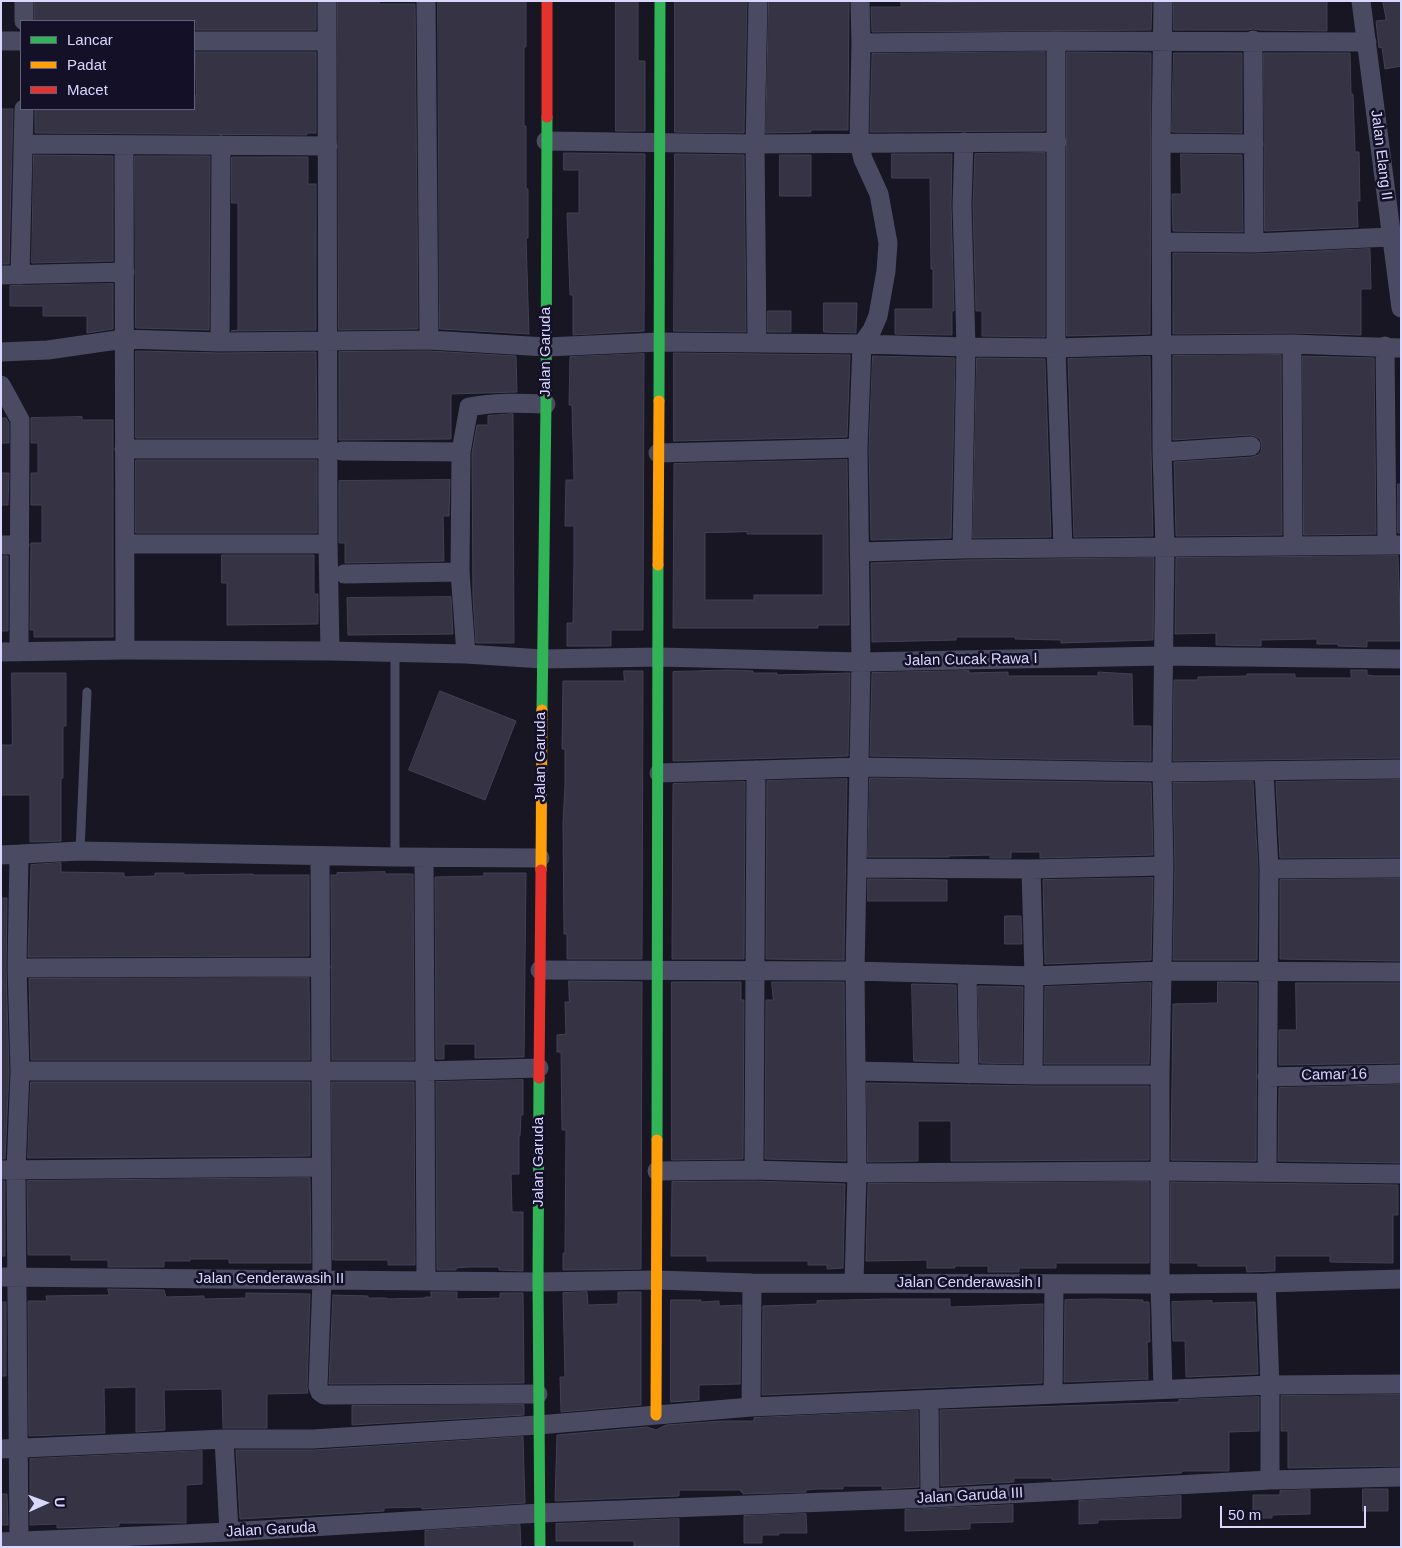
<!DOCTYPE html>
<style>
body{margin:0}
#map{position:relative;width:1402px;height:1548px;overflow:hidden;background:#171622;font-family:Arial,sans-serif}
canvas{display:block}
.frame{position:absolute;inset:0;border:2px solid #dad7ff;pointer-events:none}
.legend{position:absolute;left:20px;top:20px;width:175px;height:90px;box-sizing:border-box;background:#131028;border:1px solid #63607e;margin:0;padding:6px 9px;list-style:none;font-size:15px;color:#dad7ff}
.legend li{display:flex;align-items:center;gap:10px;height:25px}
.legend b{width:25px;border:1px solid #63607e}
.north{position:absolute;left:20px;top:1478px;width:50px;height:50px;-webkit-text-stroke:4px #131028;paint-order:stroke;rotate:88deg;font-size:14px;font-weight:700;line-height:20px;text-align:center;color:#dad7ff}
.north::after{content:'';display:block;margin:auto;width:18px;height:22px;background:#dad7ff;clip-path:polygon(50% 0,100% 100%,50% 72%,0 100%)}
.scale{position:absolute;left:1220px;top:1506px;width:146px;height:22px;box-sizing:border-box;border:2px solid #dad7ff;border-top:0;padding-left:6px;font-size:15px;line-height:18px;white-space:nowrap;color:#dad7ff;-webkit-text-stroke:4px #131028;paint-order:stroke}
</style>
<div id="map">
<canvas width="1402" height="1548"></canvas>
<div class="frame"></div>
<ul class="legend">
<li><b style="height:6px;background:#30b455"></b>Lancar</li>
<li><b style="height:6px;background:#ff9f0a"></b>Padat</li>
<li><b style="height:6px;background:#e5322d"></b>Macet</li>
</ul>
<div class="north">U</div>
<div class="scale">50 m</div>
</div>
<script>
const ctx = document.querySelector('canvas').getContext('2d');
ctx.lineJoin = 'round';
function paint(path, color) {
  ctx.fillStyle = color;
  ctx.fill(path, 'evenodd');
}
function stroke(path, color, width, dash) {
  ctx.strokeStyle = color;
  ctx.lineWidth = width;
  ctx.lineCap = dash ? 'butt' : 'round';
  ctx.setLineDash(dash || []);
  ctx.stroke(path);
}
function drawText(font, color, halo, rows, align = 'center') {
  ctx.font = font + ' Arial,sans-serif';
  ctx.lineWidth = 5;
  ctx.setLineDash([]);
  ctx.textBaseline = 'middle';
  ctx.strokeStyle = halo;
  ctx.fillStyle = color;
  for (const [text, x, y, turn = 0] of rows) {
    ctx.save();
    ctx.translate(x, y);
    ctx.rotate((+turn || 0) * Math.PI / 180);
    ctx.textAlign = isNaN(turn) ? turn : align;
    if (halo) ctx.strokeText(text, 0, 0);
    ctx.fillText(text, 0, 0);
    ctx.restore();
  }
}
const building = new Path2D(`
 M35 1H316V30H196V21H35Z
 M338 1H379V4H415L418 329 339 330Z
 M438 1H526V47H524V126H526V189H528V238H526L529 334 440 329Z
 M616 1H638V61H645V131H616Z
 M675 1H747L744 133 675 132Z
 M769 1H849L848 130H811V132L766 133Z
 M901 1H924V3L1016 1H1152L1151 30 872 32 871 7H901Z
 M1174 1H1327V31L1259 30 1253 29 1247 30H1174Z
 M1383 1H1401V66L1385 69 1382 47 1379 48 1376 21 1386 20Z
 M196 52H316V133H307V135L35 133V109H194V96H196Z
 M1045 52V131L870 132 872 54Z
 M1067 52 1151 53 1150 334 1067 336Z
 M1174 53H1242V133L1172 132Z
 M1264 53H1350L1351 94H1353L1355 152H1359L1360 201H1357L1358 227 1265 231Z
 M1 109H13L9 264H1Z
 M564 153 645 154 644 331 573 335V295H570L567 213H579V170H564Z
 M1045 153V337L982 336V311H976L973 205 975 154Z
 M675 154 744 155 746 332 674 331Z
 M892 154H952L951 205 954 311H952V335L895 334V309H933V269H931L930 178H892Z
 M1181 154 1242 155 1243 232 1173 231 1172 194H1181Z
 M34 155 113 156V261L32 263Z
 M780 155H811V196H780Z
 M135 156H210L209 330 136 328Z
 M232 157H308V184H316V330L231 331 238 330V203H232Z
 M1370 249 1371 289H1361V335L1292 333 1173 334V253L1254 254Z
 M113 284V329L87 333V316H43V306H10V286Z
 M824 303H857L856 333 824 332Z
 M768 311H791V332H768Z
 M136 351 220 353 316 352 317 438H136Z
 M429 351 516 356 517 392 451 394V439L339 440V352Z
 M674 353 850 355 847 437 674 441Z
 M644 354 643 630H611V646H567V623H573L574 561V526H565L566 480H574L572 405H569L570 357Z
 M1281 355 1282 535 1176 536 1174 462 1252 457 1258 455 1261 451 1262 446 1260 439 1255 436 1250 435 1173 440V356Z
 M873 356 955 358 951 538 871 540 869 448Z
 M1303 356 1374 358 1376 534 1304 535Z
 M1150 357 1151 452 1153 536 1074 537 1068 359Z
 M977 358 1045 359 1051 537 973 538Z
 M513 414 514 643H476L473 597 472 453 477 425H488V416Z
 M82 417V420H113V637H34V630H30L31 543H42V505H31V473H38V443H31V418Z
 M1 418H6L9 423V443H1Z
 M136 460H317V533H136Z
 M847 460 849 625H818V628H673L674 464ZM747 532V534H823V595H754V600H705V533Z
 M1 473H9L8 505H1Z
 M450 480 449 516H443L444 561 345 563V543H339V481Z
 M1398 484H1401V533H1398Z
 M222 555H314V594H318V624L227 625V583H222Z
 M1 556H8V631H1Z
 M1398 556 1401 641H1367V647L1338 646V644H1317V639L1261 640V646L1216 645V633L1175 634 1176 558Z
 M1154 558 1153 640 1061 643V640L1015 639V637H956V640L872 642 871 563 962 560Z
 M451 597 453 634 348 635 347 598Z
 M727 670 753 671V673H777V675L850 673 848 756 673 761V672Z
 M1351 670H1367V675L1375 676H1401V758L1173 761 1174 680H1198V677L1247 676V674H1295V678H1351Z
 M624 671H643L642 959H567V934H564L563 822 565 786V749H562L563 681H624Z
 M969 671V673L1008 672V676H1098V672L1132 674 1133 726H1151V761L870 756 872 673Z
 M12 673H66V726H63V778H61V841L30 842V795H1V745H12Z
 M440 691 516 721 485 800 409 770Z
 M870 778 1151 783 1153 855 1040 858V852H1011V858H990V855L949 856V857H868Z
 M847 779 844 960 766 959 767 781Z
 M1401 780V857L1280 858 1276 782Z
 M745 782 744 959H672L673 784Z
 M1253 782 1258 869 1257 960H1173L1175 866 1173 783Z
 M61 863V872L124 873V877L155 876V873H184V875L253 874V875H309V956L28 957 31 865Z
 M385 872V874H413L414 1060H332L331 875H337V873Z
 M484 873H526L524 1057 475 1058V1044H444V1059H436L435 877 484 876Z
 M1153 878 1151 960 1045 964 1043 880Z
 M868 879 947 880V901H868Z
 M1401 879V961L1280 959V880Z
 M1 898H7L6 968 9 1071 5 1159H1Z
 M1005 916H1021L1022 944H1005Z
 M309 978 310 1060H31L29 979Z
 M569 981 642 982 641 1269 563 1270V1253H565L566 1130H562L561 1052H557V1035L566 1034 565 1002H569Z
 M672 982H741V1000H744L743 1159 672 1160Z
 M772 982H844L846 1161 765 1159 766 1000H773Z
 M1218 982 1257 983 1256 1161 1171 1160 1173 1004 1217 1003Z
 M1151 983 1149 1064H1044L1045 987Z
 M1296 983H1401V1063L1279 1065V1030H1296Z
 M912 984 956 985 958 1062 914 1061Z
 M978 986 1023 987 1022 1064 980 1063Z
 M523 1080V1115H521L520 1136H519V1174H511L512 1212H523V1271L499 1270V1267H468L456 1268V1270H437L436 1082Z
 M31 1082H310V1156L28 1158Z
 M332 1082H414L415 1265H388V1260H333Z
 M867 1083 1033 1086H1149V1160L951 1161V1121H918V1161L868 1162Z
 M1401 1085V1163L1278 1161 1279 1088Z
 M310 1178 311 1263H229V1259H190V1261H164V1267H108V1260H71V1255H28L27 1181Z
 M1 1181H5V1256H1Z
 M754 1181 845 1184 843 1268 827 1269V1265H808V1261H707V1256H671L672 1182Z
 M1149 1182V1263H1056V1268H1019V1272H988V1266H955V1268H927V1260L866 1261 868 1184Z
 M1171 1182 1398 1185V1215H1393V1263L1330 1262V1256H1275V1271L1247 1272 1246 1266H1198V1263H1171Z
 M108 1289 164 1290 166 1297 204 1296V1299L246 1298V1293L310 1294 307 1387 308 1393 267 1394V1428H223L222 1389 164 1390 165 1430 136 1432V1387L104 1388 105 1433 29 1436 28 1301H47L46 1296 109 1295Z
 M431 1292H457V1299L500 1298V1293H523L524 1383 329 1384 333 1295 368 1296V1298H387V1299L425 1298V1297H431Z
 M587 1292 588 1305 618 1304V1292H641V1405L561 1412 560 1377H565L563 1293Z
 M888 1299H950V1307L1043 1304 1042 1383 762 1395 763 1306 817 1304V1301Z
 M1101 1299 1143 1300V1302H1149L1150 1342H1147L1148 1379 1064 1382 1065 1300Z
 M671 1300H701V1302L719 1301V1306L741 1305 740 1384 699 1385V1400L671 1402Z
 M1212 1301V1303L1255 1302 1258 1374 1186 1377 1185 1341H1173L1172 1302Z
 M1 1302H6V1376H1Z
 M1401 1395V1466L1288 1468V1431H1281V1396Z
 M1259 1397V1431L1229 1432V1471H1183L1181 1473 1052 1480V1478H1014V1482L941 1486 940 1410 1179 1402V1400Z
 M524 1405V1415L352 1425V1406Z
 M918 1411 919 1487 882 1489V1486H843V1489H816L806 1490V1492L743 1494V1492H741V1490H679V1496L555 1501 557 1435 647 1427 656 1430 666 1425 722 1421H754V1418Z
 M523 1437 525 1503 422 1509V1507L384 1508V1511L240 1519 236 1450H314Z
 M202 1451V1484L186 1485V1523H119V1526L57 1528V1524L30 1525V1459Z
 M1363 1489H1388V1511H1363Z
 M1310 1490V1514L1272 1515V1518H1253V1495H1280V1491Z
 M1 1494H7L8 1525H1Z
 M1181 1496V1518L1098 1520V1523L1079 1524V1501Z
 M1013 1505V1522L970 1523V1529L905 1531V1510Z
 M806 1514 807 1533H779V1535H762V1543H744V1516Z
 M679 1519V1546H634V1541H556V1524Z
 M520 1525 521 1547H425V1531Z`);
const lane = new Path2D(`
 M395 653V857
 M80 851 87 692`);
const street = new Path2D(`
 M24 1V21
 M327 1 328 544 330 651
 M426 1 429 340
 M1361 1 1401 308
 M1253 40 1254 243
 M1 41H21
 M194 41H327
 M1056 41V348L1063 548
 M861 43 1056 41 1367 42
 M546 141 755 144 1057 142
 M1161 143 1254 144
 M24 144 328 146
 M124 145 125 650
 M1162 242 1254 243 1391 237
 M1 275 125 272
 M20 275 24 109
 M220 342 221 145
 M757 343 755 144 758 1
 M1292 344 1293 545
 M1385 346 1387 545
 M1 352 48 350 124 339 220 342 429 340 546 347 659 342 862 344 966 347 1056 348 1161 345 1292 344 1401 348
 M1 385 20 420 19 652
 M124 449H327
 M342 451 461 452
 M1162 452 1251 446
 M658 453 858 448
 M125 544H328
 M1 545H20
 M962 549 966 347 962 205 964 142
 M860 552 962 549 1401 545
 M344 574 460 572
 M1 652 125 650 330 651 466 654 542 659 659 657 861 662 1163 656 1401 659
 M466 654 460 572 461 452 469 407C494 402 521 403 546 404
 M1264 771 1269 869
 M659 773 859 767 1162 772 1401 769
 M1 855 80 851 395 857 540 858
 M320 856 322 1280 318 1387 320 1392 324 1395 538 1394
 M424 857 426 1281
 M857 868 1031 869 1164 866
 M1031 869 1034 976 1033 1075
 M17 968 321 967
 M540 970 855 971 1034 976 1162 971 1401 972
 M967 974 969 1074
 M20 1071H425L539 1068
 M856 1071 1033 1075H1160
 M1267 1077 1401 1074
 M1 1170 321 1167
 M754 1170 756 770
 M657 1171 754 1170 857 1173 1161 1171 1401 1174
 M1267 1172 1269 869 1401 868
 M1 1277 538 1282 656 1280 752 1283 1160 1284 1266 1283 1401 1279
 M854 1283 857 1173 855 971 861 662 858 448 862 344 872 330 878 316 886 271 888 243 879 194 863 159 859 142 861 43 860 1
 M1266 1283 1270 1385V1480
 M1163 1389 1160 1284V1075L1164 866 1162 772 1165 548 1162 452 1161 143 1163 1
 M1053 1394 1054 1284
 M929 1400 930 1498
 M751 1407 752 1283
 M224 1439H313L538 1425 751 1407 1270 1385 1401 1384
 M1 1449 224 1439 229 1532
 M1 1542 229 1532 540 1513 930 1498 1270 1480 1401 1477
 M19 1542 16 1171 20 1071 17 968 19 855`);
const fast = new Path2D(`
 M659 401 660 1
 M542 710 546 404 547 117
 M539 1078 538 1282 540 1547
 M657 1140 658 565`);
const slow = new Path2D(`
 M658 565 659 401
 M541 870 542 710
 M656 1415 657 1140`);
const jam = new Path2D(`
 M547 117V1
 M539 1078 541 870`);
const streetNames = [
 ["Jalan Elang II",1381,155,83],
 ["Jalan Garuda",546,352,-90],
 ["Jalan Cucak Rawa I",971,660,-1],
 ["Jalan Garuda",541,757,-90],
 ["Camar 16",1334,1075,-1],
 ["Jalan Garuda",539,1162,-90],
 ["Jalan Cenderawasih II",270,1279],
 ["Jalan Cenderawasih I",969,1283],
 ["Jalan Garuda III",970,1496,-3],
 ["Jalan Garuda",271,1530,-3]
];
paint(building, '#353344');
stroke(building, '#434155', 1);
stroke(lane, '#4a4a63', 9);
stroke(street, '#4a4a63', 19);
stroke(fast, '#30b455', 11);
stroke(slow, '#ff9f0a', 11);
stroke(jam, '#e5322d', 11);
drawText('15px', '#dad7ff', '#131028', streetNames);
</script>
